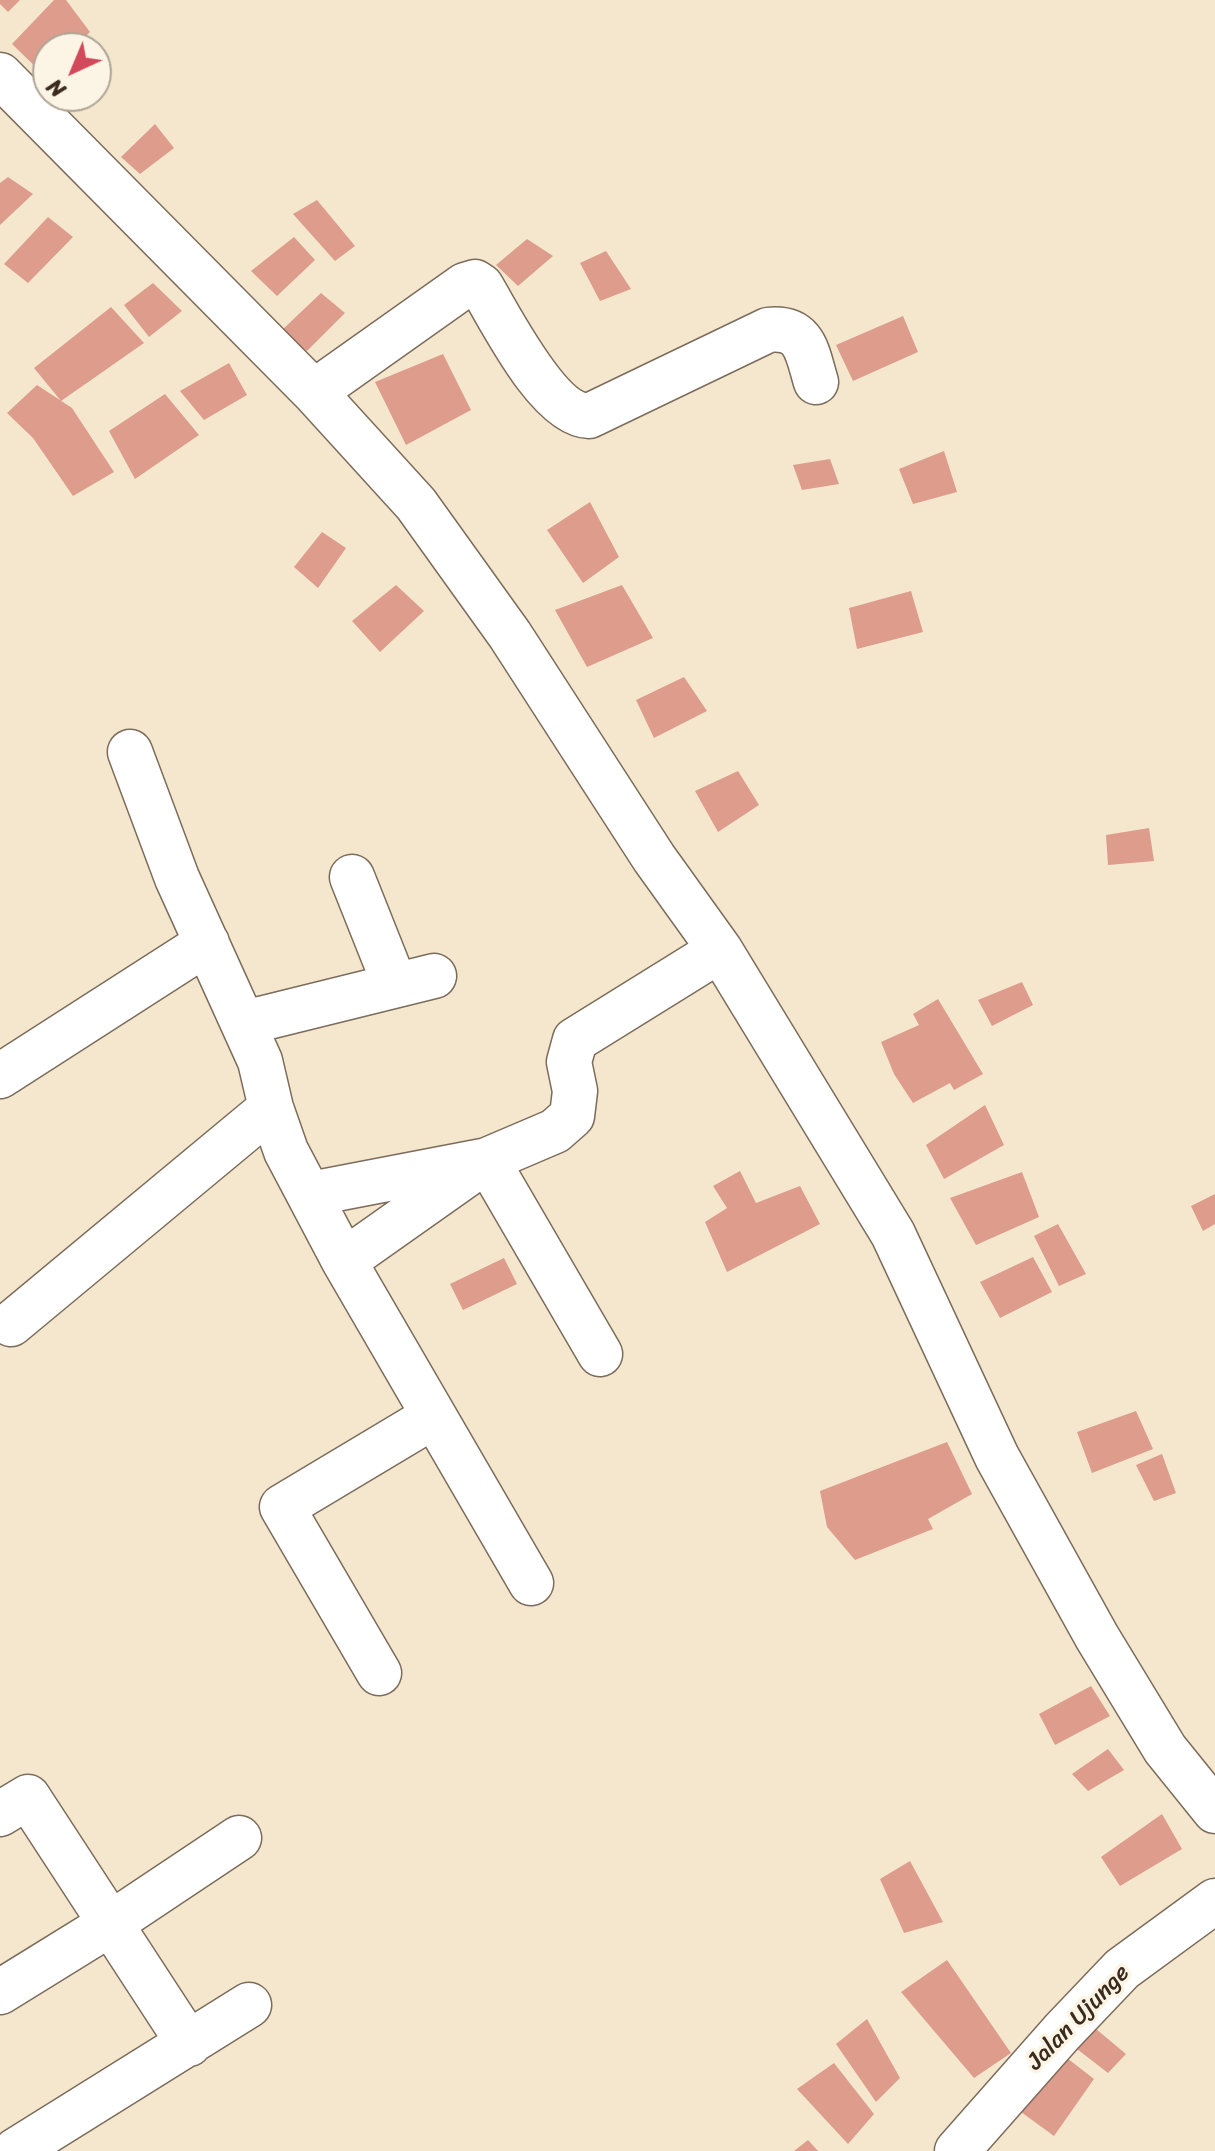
<!DOCTYPE html>
<style>
body{margin:0}
#map{position:relative;width:1215px;height:2151px;overflow:hidden;background:#f4e7cd;font-family:Sriracha,sans-serif}
canvas{display:block}
.north{position:absolute;left:32px;top:32px;width:80px;height:80px;box-sizing:border-box;background:#fcf5e5;border:2px solid #afa495;border-radius:50%;rotate:224deg;font-size:22px;font-weight:700;line-height:32px;text-align:center;color:#3b2a1e}
.north::after{content:'';display:block;margin:auto;width:28px;height:36px;background:#d1495b;clip-path:polygon(50% 0,100% 100%,50% 72%,0 100%)}
</style>
<div id="map">
<canvas width="1215" height="2151"></canvas>
<div class="north">N</div>
</div>
<script>
const ctx = document.querySelector('canvas').getContext('2d');
ctx.lineJoin = 'round';
function paint(path, color) {
  ctx.fillStyle = color;
  ctx.fill(path, 'evenodd');
}
function stroke(path, color, width, dash) {
  ctx.strokeStyle = color;
  ctx.lineWidth = width;
  ctx.lineCap = dash ? 'butt' : 'round';
  ctx.setLineDash(dash || []);
  ctx.stroke(path);
}
function drawText(font, color, halo, rows, align = 'center') {
  ctx.font = font + ' Sriracha,sans-serif';
  ctx.lineWidth = 7;
  ctx.setLineDash([]);
  ctx.textBaseline = 'middle';
  ctx.strokeStyle = halo;
  ctx.fillStyle = color;
  for (const [text, x, y, turn = 0] of rows) {
    ctx.save();
    ctx.translate(x, y);
    ctx.rotate((+turn || 0) * Math.PI / 180);
    ctx.textAlign = isNaN(turn) ? turn : align;
    if (halo) ctx.strokeText(text, 0, 0);
    ctx.fillText(text, 0, 0);
    ctx.restore();
  }
}
const building = new Path2D(`
 M0 0H20L8 12 0 4Z
 M54 0H66L90 32 73 48H48V73L45 76 12 44Z
 M155 124 174 148 140 174 121 157Z
 M8 177 33 194 0 225V183Z
 M317 200 355 246 335 261 293 214Z
 M48 217 73 237 28 283 4 264Z
 M294 237 315 260 277 296 251 271Z
 M527 239 553 256 518 286 496 265Z
 M606 251 631 289 600 301 580 263Z
 M153 283 182 311 149 337 124 305Z
 M321 293 345 313 307 351 281 331Z
 M111 307 144 343 61 401 34 368Z
 M903 316 918 352 853 381 836 345Z
 M443 354 471 410 406 445 375 382Z
 M229 363 247 395 204 420 180 391Z
 M37 385 72 408 114 472 73 496 33 438 7 413Z
 M165 394 199 435 135 479 109 431Z
 M944 451 957 492 913 504 899 469Z
 M830 459 839 484 802 490 793 465Z
 M590 502 619 557 583 583 547 530Z
 M322 532 346 548 318 588 294 567Z
 M396 585 424 611 380 652 352 621Z
 M622 585 653 638 587 667 555 610Z
 M911 591 923 632 857 649 849 608Z
 M684 677 707 711 654 738 636 700Z
 M738 771 759 805 718 832 695 791Z
 M1149 828 1154 861 1108 865 1106 835Z
 M1022 982 1033 1005 992 1026 978 1000Z
 M938 999 983 1074 954 1090 950 1083 913 1103 894 1074 881 1042 919 1025 913 1014Z
 M985 1105 1004 1145 944 1179 926 1145Z
 M740 1171 756 1203 800 1186 820 1224 727 1272 705 1222 727 1208 713 1186Z
 M1022 1172 1039 1217 976 1245 950 1198Z
 M1215 1194V1224L1203 1231 1191 1206Z
 M1058 1224 1086 1274 1059 1286 1034 1236Z
 M1033 1257 1052 1292 1000 1318 980 1282Z
 M504 1258 517 1284 463 1310 450 1284Z
 M1136 1411 1153 1449 1092 1473 1077 1432Z
 M947 1442 972 1494 928 1519 933 1529 855 1560 827 1527 820 1491Z
 M1162 1454 1176 1493 1154 1501 1136 1465Z
 M1091 1686 1110 1716 1055 1745 1039 1714Z
 M1108 1749 1124 1770 1088 1791 1072 1774Z
 M1162 1814 1182 1849 1120 1886 1101 1857Z
 M910 1861 943 1922 904 1933 880 1879Z
 M947 1960 1011 2053 974 2078 901 1992Z
 M867 2019 900 2078 876 2102 836 2044Z
 M1096 2029 1126 2054 1108 2073 1077 2049Z
 M1067 2058 1094 2079 1054 2136 1021 2112Z
 M834 2063 874 2114 848 2144 797 2089Z
 M808 2140 818 2151H794Z`);
const minor = new Path2D(`
 M0 75 314 392 416 504 510 635 654 858 720 950 893 1234 997 1457 1097 1637 1165 1749 1215 1811
 M314 392 465 285 475 282 481 286C501 319 548 415 589 416L768 330C806 326 807 353 816 382
 M130 752 177 878 260 1061 271 1108 286 1151 344 1261
 M352 877 395 985
 M244 1023 434 976
 M0 1076 207 943
 M310 1194 487 1160 600 1354
 M11 1324 271 1108
 M531 1583 344 1261 487 1160 555 1131 572 1116 575 1091 569 1062 575 1040 720 950
 M379 1673 282 1507 434 1416
 M0 1814 28 1797 189 2044
 M0 1992 110 1924 239 1838
 M15 2151 249 2005
 M957 2151 1062 2032 1122 1969 1215 1901`);
const streetNames = [
 ["Jalan Ujunge",1079,2018,-46]
];
paint(building, '#dd9c8c');
stroke(minor, '#7c6c5b', 47);
stroke(minor, '#fff', 44);
drawText('24px', '#3b2a1e', '#fcf5e5', streetNames);
</script>
